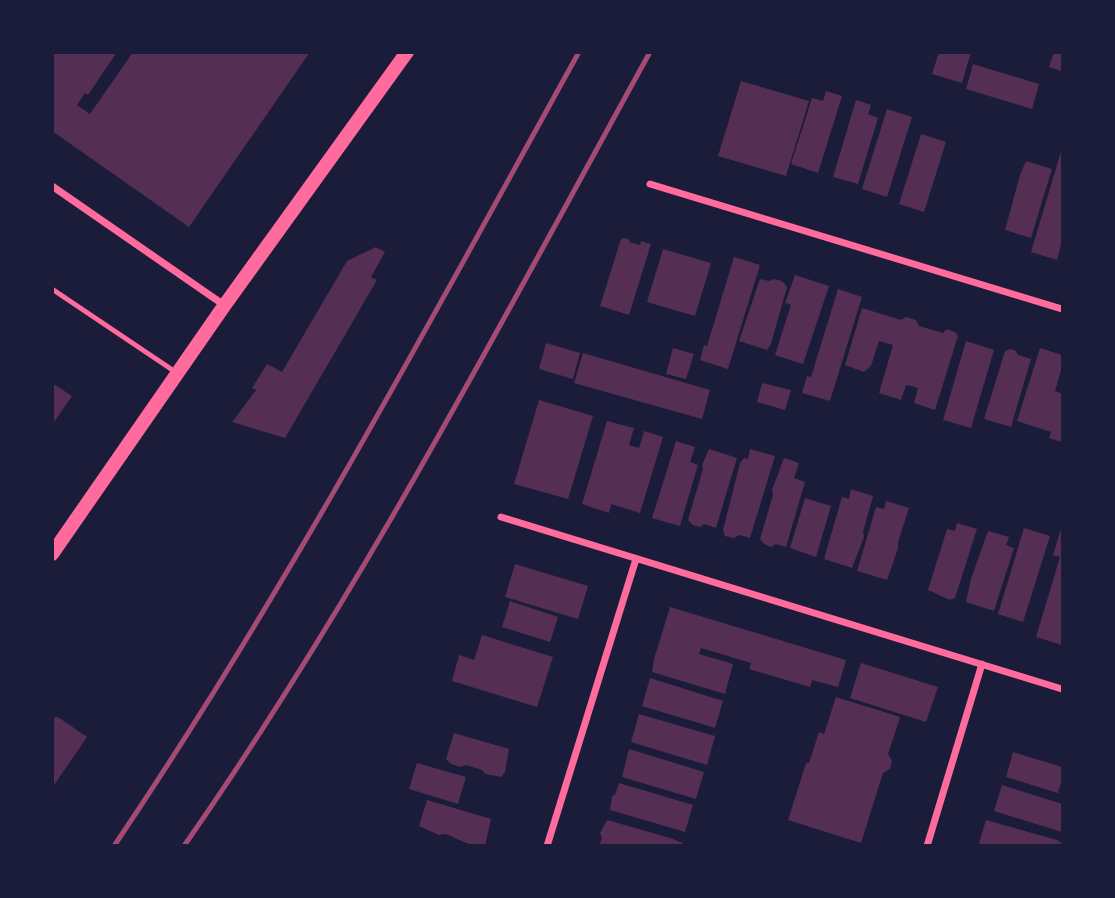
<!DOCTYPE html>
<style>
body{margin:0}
#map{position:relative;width:1115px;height:898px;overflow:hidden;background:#1b1b3a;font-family:"Titillium Web",sans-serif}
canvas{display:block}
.frame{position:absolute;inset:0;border:54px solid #1b1b3a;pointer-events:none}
</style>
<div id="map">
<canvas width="1115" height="898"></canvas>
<div class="frame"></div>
</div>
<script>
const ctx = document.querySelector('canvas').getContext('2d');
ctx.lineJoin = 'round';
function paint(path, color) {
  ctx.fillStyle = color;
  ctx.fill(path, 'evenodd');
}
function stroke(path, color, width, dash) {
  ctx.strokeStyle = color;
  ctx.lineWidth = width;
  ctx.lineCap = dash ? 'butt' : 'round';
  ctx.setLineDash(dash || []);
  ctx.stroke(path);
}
const building = new Path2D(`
 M52 52H117L88 95 85 93 77 105 90 114 133 52H310L189 227 52 131Z
 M939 52H971L962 83 932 74Z
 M1054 52H1062L1061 71 1049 67Z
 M973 64 1039 84 1032 109 966 89Z
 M741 81 809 101 786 176 718 156Z
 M826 91 842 96 818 173 791 164 812 98 823 101Z
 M856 100 871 105 868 114 878 118 858 184 833 177Z
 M887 109 912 117 887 197 862 189Z
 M921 134 946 142 924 212 899 204Z
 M1062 148V241L1057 260 1031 252Z
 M1026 161 1052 169 1031 238 1005 230 1020 175Z
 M625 238 630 240 629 242 640 245 641 241 651 244 629 315 600 306 621 239Z
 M376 247 385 252 371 277 377 280 285 438 232 422 256 390 252 388 267 364 282 372 347 261Z
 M663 249 711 263 695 316 647 302Z
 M734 257 760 265 728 369 700 360 704 345 707 346Z
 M795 275 829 286 803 364 775 355 791 305 785 303Z
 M760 279 769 281 774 279 782 281 787 287 771 344 767 350 739 341Z
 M838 289 862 297 830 401 802 393 807 376 811 377Z
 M862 308 901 320 906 317 916 320 919 326 943 333 947 329 955 332 958 336 935 410 914 403 918 388 912 386 906 385 901 400 879 393 893 345 879 341 871 366 864 372 845 365Z
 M966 341 994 350 971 428 943 420Z
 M546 343 580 353 573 379 539 369Z
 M673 348 694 354 686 379 666 374Z
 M1040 348 1062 355V367L1055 391 1062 394V442L1049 438 1051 432 1017 421Z
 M1010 349 1016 351 1018 355 1031 359 1011 427 984 419 1005 351Z
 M583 353 710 390 702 419 574 383Z
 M52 383 72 396 52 425Z
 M762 383 791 390 785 410 757 402Z
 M539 400 593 416 568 499 514 484Z
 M607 421 634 428 629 445 639 448 644 431 663 437 640 513 611 504 609 513 582 504Z
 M676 441 695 447 690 462 698 465 680 526 652 518Z
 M709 449 737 458 716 528 704 524 700 527 693 525 688 520 703 469 702 465Z
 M750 449 775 456 750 538 739 535 734 538 725 536 723 530 740 463 744 458 748 459Z
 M784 458 799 463 794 478 805 482 786 547 776 544 771 547 764 544 760 539 773 495 772 490Z
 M851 489 873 496 863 532 864 537 852 568 824 559 842 497 849 499Z
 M805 498 831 506 816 557 790 548Z
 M886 501 909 508 898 542V548L887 580 857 571 876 507 884 509Z
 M957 523 977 529 955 598 950 600 928 590 947 529 955 531Z
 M1062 525V645L1036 637 1060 557 1053 555Z
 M1024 528 1050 536 1023 622 998 614Z
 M988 531 1009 537 1006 545 1014 548 994 611 966 602 971 579Z
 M515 564 588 586 578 619 505 597Z
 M510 601 558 617 550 642 502 627Z
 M670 607 846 660 838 687 812 680 810 687 749 669 751 663 701 648 699 654 733 664 725 694 652 672 654 659Z
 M482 635 553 657 537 707 452 681 459 655 474 660Z
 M861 663 938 687 926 722 850 698Z
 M650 678 723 701 715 728 642 706Z
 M836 697 900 717 888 754 892 761 890 769 883 773 861 843 788 820 806 763H809L819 732 824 734Z
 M639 714 715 736 707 765 631 742Z
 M58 717 87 737 52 788V718Z
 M454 733 509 749 505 772 501 777 485 774 482 770 466 765 460 767 451 764 446 759Z
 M629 749 704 772 696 799 622 777Z
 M1013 752 1062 767V779L1058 793 1006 777Z
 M417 763 466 777 458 804 409 789Z
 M619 783 693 805 685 832 610 810 612 796 615 795Z
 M1002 785 1062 804V832L994 811Z
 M427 800 491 819 485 846H473L446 834 439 835 419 826Z
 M607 820 670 838 683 843 682 846H599L602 838 600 833Z
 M986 820 1057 840 1062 843V846H978Z`);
const service = new Path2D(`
 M52 289 177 373`);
const minor = new Path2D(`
 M650 184 1062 309
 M52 186 224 305
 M501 517 1062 689
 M547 846 636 559
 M927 846 982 664`);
const secondary = new Path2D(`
 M52 554 224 306 407 52`);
const rail = new Path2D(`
 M114 846C286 592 430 321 579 52
 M184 846C360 594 502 321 650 52`);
paint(building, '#542f53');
stroke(service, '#ff6b9d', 5);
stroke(minor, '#ff6b9d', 7);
stroke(secondary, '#ff6b9d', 14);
stroke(rail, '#a44b75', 5);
</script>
